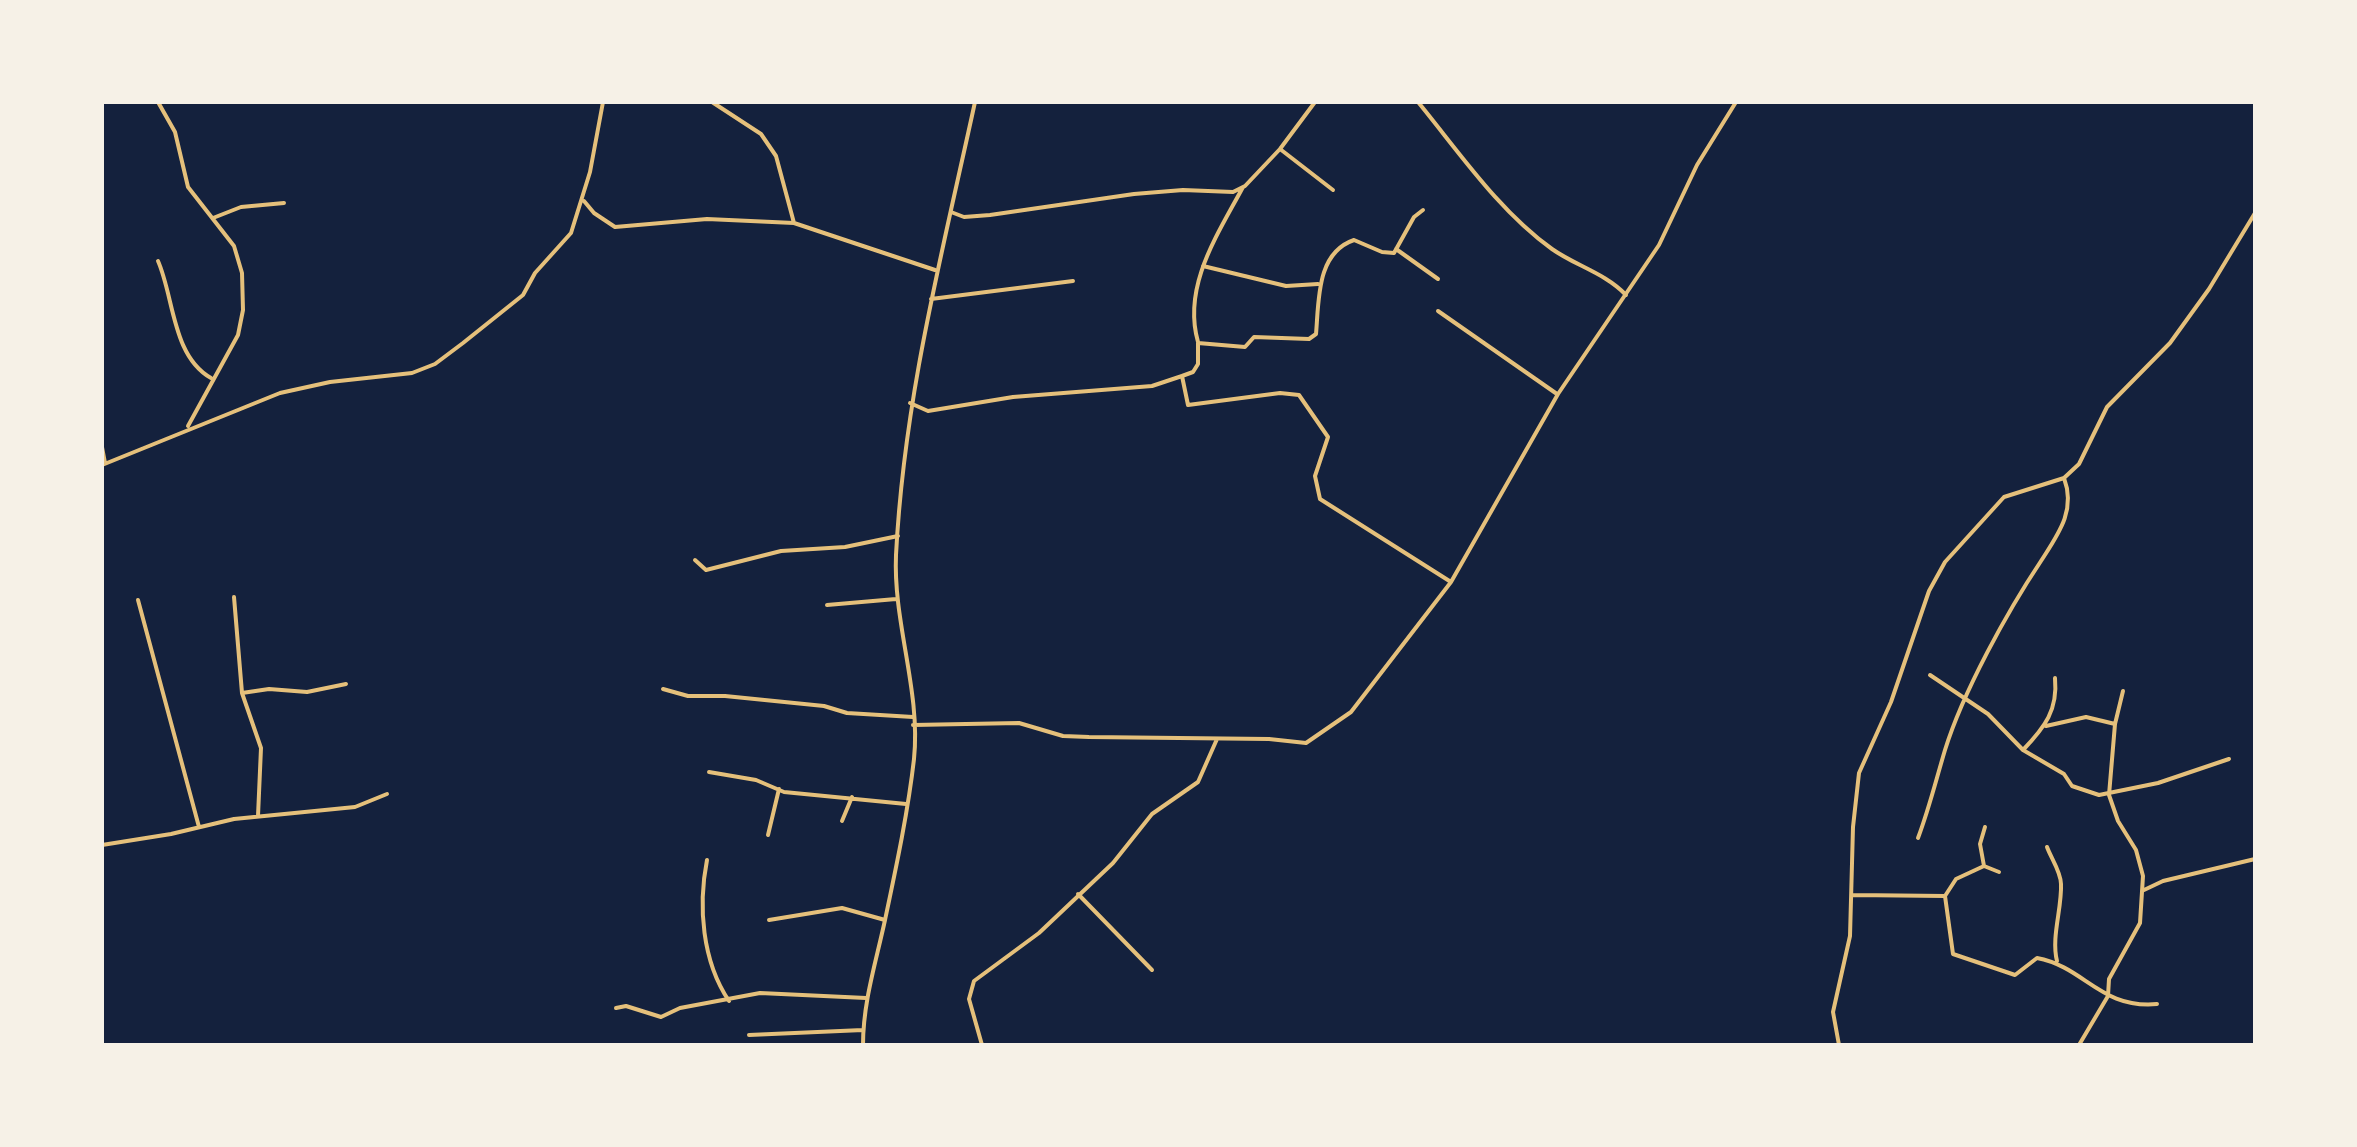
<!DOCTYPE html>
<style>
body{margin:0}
#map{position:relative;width:2357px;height:1147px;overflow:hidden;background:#14213d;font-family:Inter,sans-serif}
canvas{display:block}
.frame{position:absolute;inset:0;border:104px solid #f6f1e7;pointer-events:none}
</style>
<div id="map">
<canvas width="2357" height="1147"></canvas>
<div class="frame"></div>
</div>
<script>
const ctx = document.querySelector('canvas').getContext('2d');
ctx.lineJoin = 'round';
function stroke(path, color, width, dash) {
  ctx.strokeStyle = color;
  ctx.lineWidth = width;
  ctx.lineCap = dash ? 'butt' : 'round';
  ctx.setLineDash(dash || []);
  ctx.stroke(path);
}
const minor = new Path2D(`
 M158 102 175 132 188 187 234 246 242 273 243 310 238 335 188 426
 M712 102 761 134 776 156 794 223
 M1418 102C1459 152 1499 211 1552 249 1576 266 1605 273 1626 295
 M1280 149 1333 190
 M584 201 594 213 615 227 707 219 794 223 935 270
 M951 212 964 217 990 215 1134 194 1183 190 1233 192 1245 186 1280 149 1315 102
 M213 218 241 207 284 203
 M1396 249 1438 279
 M158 261C174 297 172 356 211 378
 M1203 266 1286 286 1318 284
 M931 299 1073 281
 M1438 311 1557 394
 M1198 342C1182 286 1218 234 1243 187
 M1182 376 1193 372 1198 364V343L1245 347 1254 337 1309 339 1316 334C1319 301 1316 253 1354 240L1382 252 1394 253 1414 217 1423 210
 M910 403 928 411 1013 397 1152 386 1182 376 1188 405 1280 393 1299 395 1328 437 1315 476 1320 499 1451 582
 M102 447 105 463
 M102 465 280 393 330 382 412 373 435 364 463 343 523 295 535 273 571 233 590 172 603 102
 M695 560 706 570 781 551 845 547 898 536
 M234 597 242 693 261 748 258 816
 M138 600 199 827
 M827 605 896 599
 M1930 675 1988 714 2023 750 2064 774 2072 786 2099 795 2158 783 2229 759
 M663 689 688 696H725L824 706 847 713 913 717
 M242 693 269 689 307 692 346 684
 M913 725 1019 723 1063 736 1089 737 1269 739 1306 743 1351 712 1451 582 1558 394 1659 245 1697 165 1736 102
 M2046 726 2086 717 2115 724
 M2023 750C2045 727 2058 710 2055 678
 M709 772 756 780 784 792 906 804
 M842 821 852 797
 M768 835 779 789
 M1918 838C1929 809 1936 780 1945 750 1963 692 2007 612 2041 561 2059 533 2076 510 2064 478
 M102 845 171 834 234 819 355 807 387 794
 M2047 847C2051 858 2061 872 2061 884 2062 909 2051 937 2057 961
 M707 860C698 906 702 961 729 1001
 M1984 866 1980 844 1985 827
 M2144 890 2163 881 2255 859
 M1078 894 1152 970
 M1853 895 1945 896 1956 879 1984 866 1999 872
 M1945 896 1953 954 2015 975 2037 958C2085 967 2100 1009 2157 1004
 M769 920 842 908 885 920
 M616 1008 626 1006 661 1017 680 1008 760 993 866 998
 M749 1035 863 1030
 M863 1045C863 1002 876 962 885 920 896 868 908 812 914 759 921 691 893 623 896 555 904 398 942 254 975 102
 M982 1045 969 999 974 981 1039 933 1113 863 1152 814 1198 782 1217 739
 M1839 1045 1833 1012 1850 936 1853 827 1859 773 1891 702 1929 591 1945 562 2004 497 2064 478 2079 464 2107 407 2170 343 2209 289 2255 213
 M2079 1045 2108 996 2109 979 2140 923 2143 876 2136 850 2118 821 2109 795 2115 724 2123 691`);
stroke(minor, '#e5c07b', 4);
</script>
